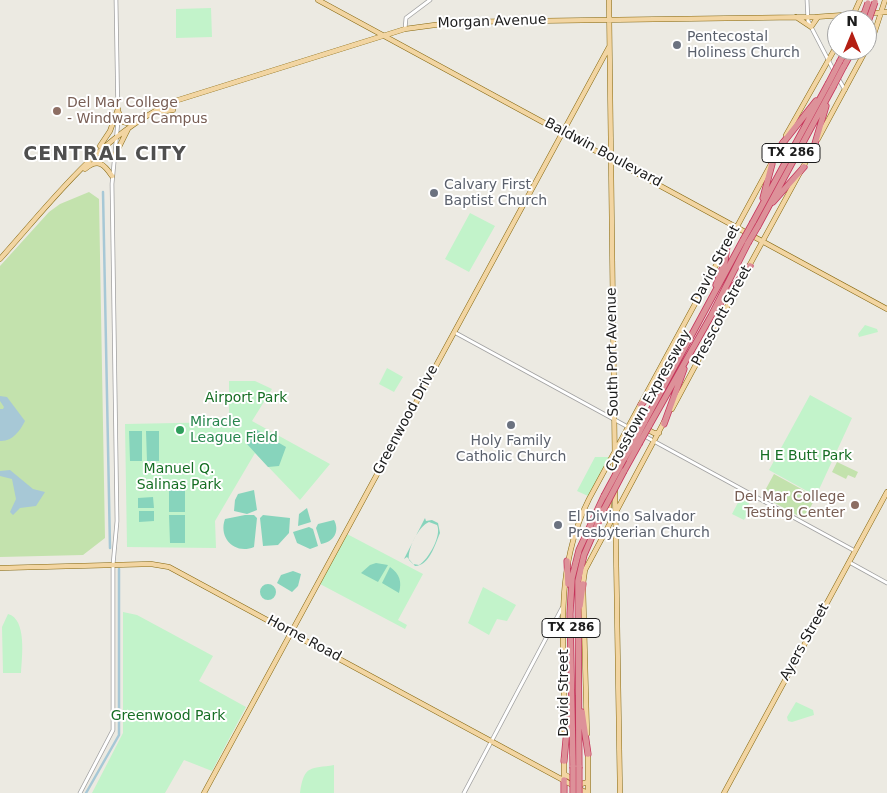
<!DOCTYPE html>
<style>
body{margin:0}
#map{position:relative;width:887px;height:793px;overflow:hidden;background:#eceae2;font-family:"DejaVu Sans",sans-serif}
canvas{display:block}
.north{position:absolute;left:827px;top:10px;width:50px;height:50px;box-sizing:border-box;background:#fff;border:1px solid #a4a4a4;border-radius:50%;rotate:0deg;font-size:14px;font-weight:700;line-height:20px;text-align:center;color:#1c1c1c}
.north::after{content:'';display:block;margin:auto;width:18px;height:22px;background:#b41f13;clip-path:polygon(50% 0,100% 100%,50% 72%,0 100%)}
</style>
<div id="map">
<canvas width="887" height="793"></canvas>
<div class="north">N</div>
</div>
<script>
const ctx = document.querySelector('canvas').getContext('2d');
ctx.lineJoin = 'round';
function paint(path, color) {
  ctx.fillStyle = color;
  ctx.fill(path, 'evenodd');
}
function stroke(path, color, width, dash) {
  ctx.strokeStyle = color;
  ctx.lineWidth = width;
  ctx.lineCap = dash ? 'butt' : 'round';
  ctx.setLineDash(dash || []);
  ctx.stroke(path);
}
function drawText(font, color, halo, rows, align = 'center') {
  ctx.font = font + ' "DejaVu Sans",sans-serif';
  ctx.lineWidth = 4;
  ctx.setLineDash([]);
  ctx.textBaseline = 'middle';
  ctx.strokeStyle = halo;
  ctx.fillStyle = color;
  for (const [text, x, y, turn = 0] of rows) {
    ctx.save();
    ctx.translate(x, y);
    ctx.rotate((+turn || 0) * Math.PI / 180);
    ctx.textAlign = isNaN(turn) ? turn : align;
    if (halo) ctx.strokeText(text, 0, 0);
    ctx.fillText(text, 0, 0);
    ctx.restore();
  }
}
const grass = new Path2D(`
 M89 192 99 199 105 538 83 555 0 557V266L49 212 60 204Z
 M837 462 858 472 855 478 848 475 846 479 832 472Z
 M774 474 816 497 804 519 762 496Z`);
const park = new Path2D(`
 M211 8 212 37 176 38V9Z
 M470 213 495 226 469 272 445 259Z
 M865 325 877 329 878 332 859 337 858 334Z
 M387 368 403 377 394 392 379 384Z
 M229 381H255L272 389 252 421 330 464 300 500 255 453 215 521 216 548 127 547 125 424 229 422Z
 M810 395 852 418 816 496 769 470Z
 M595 457H609L588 496 577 491Z
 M744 491 753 496 746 509 749 511 744 520 732 514Z
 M347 534 423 574 398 620 407 625 405 629 320 584Z
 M483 587 516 605 507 621 497 619 489 635 468 623Z
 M123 612 137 615 213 656 199 681 246 707 212 771 184 760 165 793H92L123 733Z
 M8 614C27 619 22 657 21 673H3L2 627Z
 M796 702 813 710 814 715 792 722 788 721 787 717Z
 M334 765V793H300C304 764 311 769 334 765Z`);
const pitch = new Path2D(`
 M257 430 286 447 279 466 268 467 247 444Z
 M129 431H142V461H130Z
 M146 431H159V461H147Z
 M169 483H185V512H169Z
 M254 490 257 510 247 514 234 511 235 500 238 494Z
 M153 497 154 508H138V498Z
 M307 508 311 522 298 526 299 514Z
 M139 511H154V521L139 522Z
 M169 515H185V543H170Z
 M245 515H254L257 518 254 547C235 555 218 538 225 519Z
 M263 515 290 518 289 533 278 545 263 546 260 518Z
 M425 518 426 521 432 520 438 523 440 533C435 545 429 566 415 566L407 557 404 559ZM429 522 437 525C442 535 429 559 419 565L413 564 409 560C407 549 419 526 429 522Z
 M334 520C340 531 334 542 321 544L316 528 318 524Z
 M309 527 313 529 318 546 310 549 297 543 293 532Z
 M376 563 388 565 378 582 361 573 370 565Z
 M390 567C400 574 402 582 399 593L382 583Z
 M293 571 301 574 298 586 292 592 277 583 281 575Z
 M260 592a8 8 0 1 1 16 0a8 8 0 1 1-16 0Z`);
const water = new Path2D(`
 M0 396 7 397 25 421C20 431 12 442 0 441V409H3L4 407 0 401Z
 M10 470 33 489 45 492 36 506 20 508 13 515 10 512 16 499 12 479 0 476V471Z`);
const canal = new Path2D(`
 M103 192 110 548
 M86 793 119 735V569`);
const minor = new Path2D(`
 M807 0 808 21 834 71
 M405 29 406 18 430 0
 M838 78 845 90
 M454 332 855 551
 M849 562 887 583
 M80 793 113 730V565L117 521 112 184 118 121 116 0
 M464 793 562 608`);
const major = new Path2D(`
 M318 0 887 309
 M609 0 615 474
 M796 17 811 27 818 17
 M851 20 860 0
 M867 49 874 34 885 0
 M118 111 123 122 132 124
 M156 112 173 110
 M786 135 837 45
 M818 139 866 50
 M100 146 110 131 118 109
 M113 159 128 129
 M85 169C98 158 104 164 112 176
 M0 259C54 199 100 135 175 101L405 29 457 22 815 17 887 12
 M748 268 815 145
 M672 409 743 277
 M633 418 635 423 654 433H659
 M615 489 620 793
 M609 500V520
 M0 568 151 564 169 567 587 793
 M564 730C566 649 551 575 589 499L783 142
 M587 734 583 584 585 570 664 422
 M588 752V793
 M564 758V780
 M564 774 581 784 588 782
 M204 793 609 47
 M724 793 887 492`);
const highway = new Path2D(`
 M840 61 846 50
 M844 66 853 50
 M782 144 816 101
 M814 147 826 106
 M763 198 772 164
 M773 202 804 167
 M753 222 828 84
 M758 226 833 87
 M716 285 725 261 727 246
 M718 306 750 266
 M641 405 669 372
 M644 423 743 240
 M664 424 684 369
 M649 426 711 316 748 243
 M624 459 634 442
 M624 471 639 444
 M567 561 568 584
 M580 606 583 584
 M582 712 588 754
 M564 761 569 707
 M573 767 570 614 572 578 579 550 604 496
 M579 767 578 581 584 555 604 509
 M564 780V793`);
const highwayBridge = new Path2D(`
 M862 20 868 3
 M868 22 875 2
 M828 84 840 61
 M833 87 844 66
 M743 240 753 222
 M748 243 758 226
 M634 442 644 423
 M639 444 649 426
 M604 496 624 459
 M604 509 624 471
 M573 767V793
 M579 793V767`);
const markers = [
 [677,45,5,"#6b7280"],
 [57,111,5,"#8d6e63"],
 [434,193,5,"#6b7280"],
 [511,425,5,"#6b7280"],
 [180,430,5,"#2e9e5b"],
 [855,505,5,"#8d6e63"],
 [558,525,5,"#6b7280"]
];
const shields = [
 [791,153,58],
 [571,628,58]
];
const shieldNames = [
 ["TX 286",791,153],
 ["TX 286",571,628]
];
const streetNames = [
 ["Morgan Avenue",492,22,-2],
 ["Baldwin Boulevard",603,153,28],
 ["David Street",716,265,-62],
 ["Presscott Street",722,316,-62],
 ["South Port Avenue",613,352,-91],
 ["Crosstown Expressway",649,401,-61],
 ["Greenwood Drive",406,420,-62],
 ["Horne Road",304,639,28],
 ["Ayers Street",805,642,-61],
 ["David Street",564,693,-90]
];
const worshipNames = [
 ["Pentecostal",687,37],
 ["Holiness Church",687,53],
 ["Calvary First",444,185],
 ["Baptist Church",444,201],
 ["Holy Family",511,441,"center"],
 ["Catholic Church",511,457,"center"],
 ["El Divino Salvador",568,517],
 ["Presbyterian Church",568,533]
];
const educationNames = [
 ["Del Mar College",67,103],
 ["- Windward Campus",67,119],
 ["Del Mar College",845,497,"right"],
 ["Testing Center",845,513,"right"]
];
const parkNames = [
 ["Airport Park",246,398],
 ["H E Butt Park",806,456],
 ["Manuel Q.",179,469],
 ["Salinas Park",179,485],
 ["Greenwood Park",168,716]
];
const leisureNames = [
 ["Miracle",190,422],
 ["League Field",190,438]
];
const districtNames = [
 ["CENTRAL CITY",105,155]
];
paint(grass, '#c3e2ad');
paint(park, '#c2f3ca');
paint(pitch, '#87d4bc');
paint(water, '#a7c8d6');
stroke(canal, '#a7c8d6', 2.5);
stroke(minor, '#a0a0a0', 4.5);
stroke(major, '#85670e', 5.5);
stroke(highway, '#c5355b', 7);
stroke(minor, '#fff', 3);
stroke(major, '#f2d5a2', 4.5);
stroke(highway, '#dd9199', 5.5);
stroke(highwayBridge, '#c5355b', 7, []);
stroke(highwayBridge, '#dd9199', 5.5);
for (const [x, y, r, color] of markers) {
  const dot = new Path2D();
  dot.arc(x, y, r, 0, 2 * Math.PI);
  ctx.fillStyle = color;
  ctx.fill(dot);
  stroke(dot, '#fff', 2);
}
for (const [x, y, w] of shields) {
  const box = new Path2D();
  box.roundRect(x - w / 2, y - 9.5, w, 19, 4);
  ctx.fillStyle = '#fff';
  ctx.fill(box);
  stroke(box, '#1c1c1c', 1);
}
drawText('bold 12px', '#1c1c1c', null, shieldNames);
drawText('14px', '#1c1c1c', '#fff', streetNames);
drawText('14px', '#5b616d', '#fff', worshipNames, 'left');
drawText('14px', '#785e54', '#fff', educationNames, 'left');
drawText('14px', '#166e24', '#fff', parkNames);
drawText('14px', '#27864d', '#fff', leisureNames, 'left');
ctx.letterSpacing = '1px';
drawText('bold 19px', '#4f4f4f', '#fff', districtNames);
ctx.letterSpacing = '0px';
</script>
